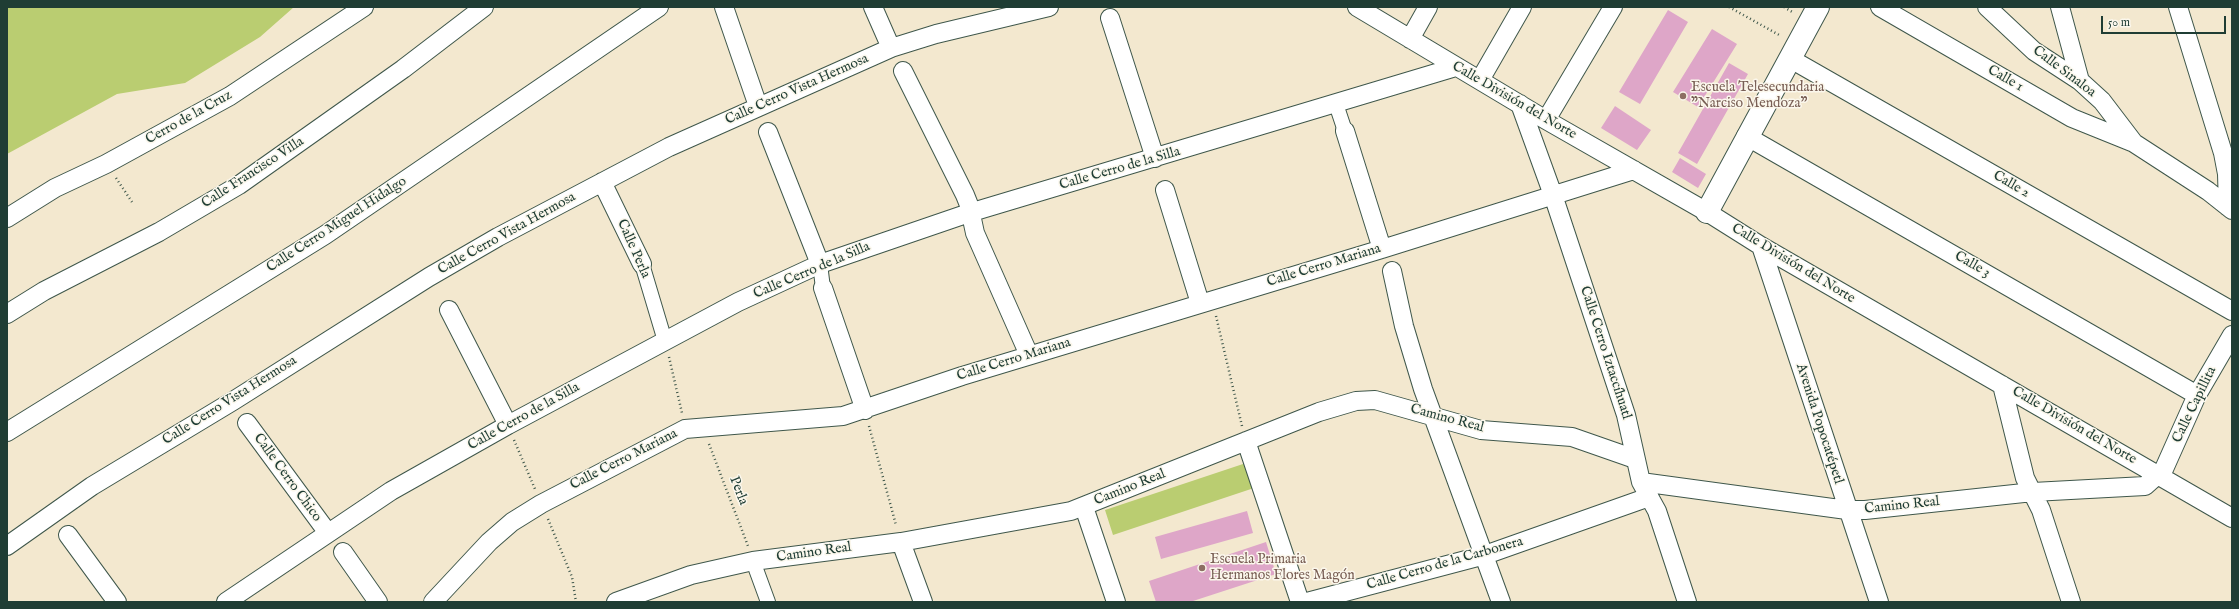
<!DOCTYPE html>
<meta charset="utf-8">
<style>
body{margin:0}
#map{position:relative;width:2239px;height:609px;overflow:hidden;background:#f3e8cf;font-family:"IM FELL English",serif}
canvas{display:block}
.frame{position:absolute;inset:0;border:8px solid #1f3d34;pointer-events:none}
.scale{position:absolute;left:2101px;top:16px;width:125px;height:18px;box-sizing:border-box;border:2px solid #1f3d34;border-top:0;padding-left:5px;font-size:12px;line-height:14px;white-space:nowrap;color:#1f3d34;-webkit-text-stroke:3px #fbf7ec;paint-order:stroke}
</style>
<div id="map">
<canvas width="2239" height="609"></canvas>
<div class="frame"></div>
<div class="scale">50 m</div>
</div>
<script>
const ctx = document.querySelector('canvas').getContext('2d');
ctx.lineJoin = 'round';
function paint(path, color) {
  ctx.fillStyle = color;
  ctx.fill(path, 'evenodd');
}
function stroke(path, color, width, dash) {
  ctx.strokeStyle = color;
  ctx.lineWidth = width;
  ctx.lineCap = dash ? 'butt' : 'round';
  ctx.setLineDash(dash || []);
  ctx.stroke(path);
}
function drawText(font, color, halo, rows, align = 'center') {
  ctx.font = font + ' "IM FELL English",serif';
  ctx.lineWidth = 3;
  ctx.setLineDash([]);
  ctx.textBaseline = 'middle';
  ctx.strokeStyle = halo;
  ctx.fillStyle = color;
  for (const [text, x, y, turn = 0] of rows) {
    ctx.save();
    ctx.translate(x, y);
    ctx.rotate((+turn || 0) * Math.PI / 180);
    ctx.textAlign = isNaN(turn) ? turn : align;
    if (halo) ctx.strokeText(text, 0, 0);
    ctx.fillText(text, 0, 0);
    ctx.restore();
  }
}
const green = new Path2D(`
 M7 7H294L260 37 185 83 117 94 7 154Z
 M1249 462 1257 487 1113 535 1105 510Z`);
const building = new Path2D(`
 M1668 10 1688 22 1640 104 1619 92Z
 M1712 29 1737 44 1698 107 1673 92Z
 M1729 63 1748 74 1697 164 1678 153Z
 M1615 106 1651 130 1637 150 1601 128Z
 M1680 158 1706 174 1698 188 1672 172Z
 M1247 511 1253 533 1161 559 1155 537Z
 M1266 542 1276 574 1190 602H1156L1149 581Z`);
const path = new Path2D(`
 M1729 7 1781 36
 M1784 7 1794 13
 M116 178 132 202
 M1216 316 1242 426
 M669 357 682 413
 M869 426 896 525
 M514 440 535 489
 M709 444 748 546
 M548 519 572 577 576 602`);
const pedestrian = new Path2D(`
 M1336 104 1345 131
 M642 264 665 341
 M820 264 823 288
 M753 561 768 602`);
const minor = new Path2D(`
 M724 7 758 106
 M873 7 891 48
 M1357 7 1546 120 1707 212 1761 246 2232 518
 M1880 7 2072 118 2134 143
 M1987 7 2034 51 2080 81 2102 101 2134 143 2208 191 2232 210
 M2060 7 2080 81
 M2178 7 2223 153 2227 174 2228 207 2232 205
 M1110 18 1155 158
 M1410 39 1428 7
 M1789 58 2232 311
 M903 71 965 195 969 205 975 233 1029 355
 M1480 80 1522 7
 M1520 104 1553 195 1626 415 1641 482 1657 511 1687 602
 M1546 120 1613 7
 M1345 131 1382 249
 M768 132 820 264
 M1746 136 2197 395
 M602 182 642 264
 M1165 190 1200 303
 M7 218 55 188 106 164 230 96 364 7
 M1761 246 1879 602
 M1392 271 1404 326 1423 389 1501 602
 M823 288 865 410
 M449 310 508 425
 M7 314 44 291 159 232 239 185 403 69 484 7
 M2002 385 2025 478 2041 510 2071 602
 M247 423 328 533
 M7 432 325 235 659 7
 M1246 441 1300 602
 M1641 482 1847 510H1865L2033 492 2145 486 2164 469 2197 395 2232 335
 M1084 507 1116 602
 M68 535 117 602
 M901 542 923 602
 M7 546 92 486 233 401 429 277 498 237 669 147 891 48 936 34 1049 7
 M343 552 378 602
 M226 602 391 491 508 425 738 302 820 264 969 213 1456 67
 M433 602 489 542 512 522 541 504 685 429 843 416 962 376 1382 249 1634 170
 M616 602 691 575 753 561 901 542 1071 511 1319 412 1356 401 1375 400 1481 430 1572 437 1635 459
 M1307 602 1485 555 1649 497`);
const tertiary = new Path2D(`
 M1707 212 1818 7`);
const markers = [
 [1683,96,4,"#8d6e63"],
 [1202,568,4,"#8d6e63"]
];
const streetNames = [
 ["Calle Sinaloa",2064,72,37],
 ["Calle 1",2005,79,30],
 ["Calle Cerro Vista Hermosa",797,90,-24],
 ["Calle División del Norte",1514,101,30],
 ["Cerro de la Cruz",189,118,-29],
 ["Calle Cerro de la Silla",1120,169,-16],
 ["Calle Francisco Villa",253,173,-33],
 ["Calle 2",2011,185,30],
 ["Calle Cerro Miguel Hidalgo",337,225,-33],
 ["Calle Cerro Vista Hermosa",507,234,-29],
 ["Calle Perla",633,249,66],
 ["Calle División del Norte",1793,264,31],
 ["Calle 3",1972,265,30],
 ["Calle Cerro Mariana",1324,266,-17],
 ["Calle Cerro de la Silla",812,271,-23],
 ["Calle Cerro Iztaccíhuatl",1605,353,72],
 ["Calle Cerro Mariana",1014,360,-17],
 ["Calle Cerro Vista Hermosa",230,401,-32],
 ["Calle Capillita",2195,405,-64],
 ["Calle Cerro de la Silla",524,417,-29],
 ["Camino Real",1447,419,15],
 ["Avenida Popocatépetl",1819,424,72],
 ["Calle División del Norte",2074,426,30],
 ["Calle Cerro Mariana",624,460,-27],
 ["Calle Cerro Chico",287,478,54],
 ["Camino Real",1130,488,-22],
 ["Perla",738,491,69],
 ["Camino Real",1902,506,-6],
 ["Camino Real",814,553,-8],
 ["Calle Cerro de la Carbonera",1445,564,-16]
];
const educationNames = [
 ["Escuela Telesecundaria",1691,88],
 ["\"Narciso Mendoza\"",1691,104],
 ["Escuela Primaria",1210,560],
 ["Hermanos Flores Magón",1210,576]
];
paint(green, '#bacd71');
paint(building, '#dea6c8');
stroke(pedestrian, '#3f574b', 16);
stroke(minor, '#3f574b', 20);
stroke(tertiary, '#3f574b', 24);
stroke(path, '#3f574b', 2.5, [1, 3]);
stroke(pedestrian, '#fff', 14);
stroke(minor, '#fff', 18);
stroke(tertiary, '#fff', 22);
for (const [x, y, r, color] of markers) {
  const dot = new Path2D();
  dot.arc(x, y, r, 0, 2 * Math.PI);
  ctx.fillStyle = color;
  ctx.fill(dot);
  stroke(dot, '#fbf7ec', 1.5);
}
drawText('14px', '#1f3d34', '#fbf7ec', streetNames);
drawText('14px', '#785e54', '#fbf7ec', educationNames, 'left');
</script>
